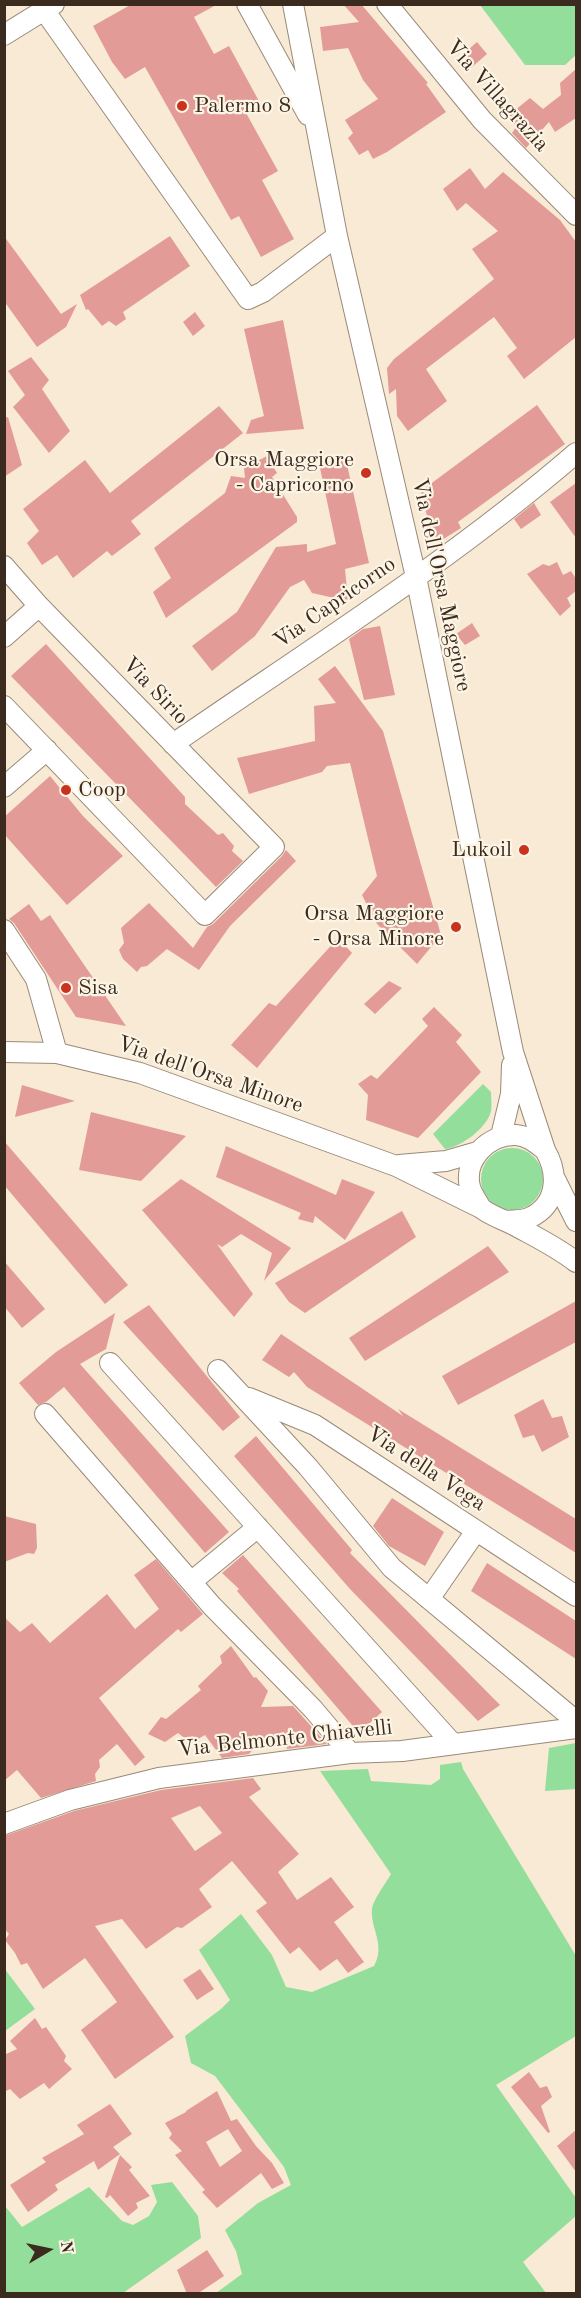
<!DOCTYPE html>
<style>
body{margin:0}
#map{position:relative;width:581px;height:2298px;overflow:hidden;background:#f8ead4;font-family:"Old Standard TT",serif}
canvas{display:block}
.frame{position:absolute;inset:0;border:6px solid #3b2a1e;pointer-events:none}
.north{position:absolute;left:18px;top:2220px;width:60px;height:60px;-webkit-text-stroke:4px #fcf5e5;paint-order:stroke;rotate:81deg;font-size:16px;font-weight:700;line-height:24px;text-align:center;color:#3b2a1e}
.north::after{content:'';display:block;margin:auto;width:21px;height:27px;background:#3b2a1e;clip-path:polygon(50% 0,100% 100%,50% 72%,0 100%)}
</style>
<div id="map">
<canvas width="581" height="2298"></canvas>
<div class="frame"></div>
<div class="north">N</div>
</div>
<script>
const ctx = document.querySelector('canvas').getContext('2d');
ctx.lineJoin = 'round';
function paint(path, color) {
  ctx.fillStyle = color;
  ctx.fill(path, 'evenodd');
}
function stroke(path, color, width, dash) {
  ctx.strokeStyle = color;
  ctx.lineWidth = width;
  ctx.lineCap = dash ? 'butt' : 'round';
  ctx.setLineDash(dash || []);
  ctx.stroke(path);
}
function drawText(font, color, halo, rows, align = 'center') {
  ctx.font = font + ' "Old Standard TT",serif';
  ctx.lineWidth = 4.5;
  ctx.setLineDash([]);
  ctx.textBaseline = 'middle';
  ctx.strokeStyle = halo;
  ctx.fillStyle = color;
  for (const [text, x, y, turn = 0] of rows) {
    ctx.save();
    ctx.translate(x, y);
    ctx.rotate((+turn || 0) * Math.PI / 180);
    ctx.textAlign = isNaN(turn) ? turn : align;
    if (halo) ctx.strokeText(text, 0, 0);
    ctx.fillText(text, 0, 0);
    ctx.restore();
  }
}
const green = new Path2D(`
 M480 5H576V55L565 65H525Z
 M483 1084 491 1092C491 1098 492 1105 491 1111 487 1128 461 1147 445 1149L433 1134Z
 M481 1179a31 31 0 1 1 62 0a31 31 0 1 1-62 0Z
 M576 1743V1789L545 1791 549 1748Z
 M461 1762 463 1769 576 1956V2036L496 2085 576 2198V2216L523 2262 546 2293H216L242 2274 236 2251 225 2230 258 2203 291 2185 284 2167 215 2076 191 2063 185 2036 221 2009 230 2000 199 1950 241 1914 272 1955 286 1987 312 1992 374 1966C386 1945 370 1928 372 1909 373 1900 386 1883 391 1874L320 1771 368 1769 371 1781 431 1785 440 1779V1765Z
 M4 1968 35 2009 5 2031H4Z
 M172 2182 198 2216 201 2238 123 2293H5V2206L22 2227 89 2187 122 2221 133 2225 149 2216 157 2202 151 2185Z`);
const building = new Path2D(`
 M132 4H218L194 17 214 54 229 46 260 103 245 111 278 171 262 180 294 239 261 257 239 216 231 220 145 67 125 79 112 62 93 26Z
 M343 4H361L428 83 426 84 446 112 387 152 373 159 368 150 359 155 348 138 353 133 345 120 378 99 363 80 348 48 323 51 320 27 359 22Z
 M477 42 487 54 471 68 461 56Z
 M576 69V118L555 132 549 122 526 148 512 133 516 127 509 115 530 98 543 109 561 95 560 83Z
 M470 168 485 189 503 172 560 220 576 242V337L524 379 507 356 517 348 494 317 426 369 447 401 408 431 397 416 396 389 389 394 387 368 394 359 494 279 472 249 498 231 466 203 457 211 443 189Z
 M4 236 61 314 77 304 66 327 37 347 4 301Z
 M170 236 190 266 123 312 126 319 116 326 109 321 102 326 88 309 86 310 80 295Z
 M195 312 205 326 193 336 183 322Z
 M283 320 304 429 246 434 251 420 264 416 244 329Z
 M31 357 49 380 42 389 70 431 49 453 13 407 25 395 8 371Z
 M537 405 565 444 458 522 461 528 434 545 421 491Z
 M219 406 243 433 131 521 141 534 112 556 107 551 73 578 57 555 42 565 27 543 39 531 23 509 85 460 110 493Z
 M8 417 22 465 4 477V418Z
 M267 456 277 473 272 477 297 517V522L166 618 153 592 171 578 154 548 225 493 231 476 245 478 244 468Z
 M346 460 369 563 345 569 348 601 312 593 304 580 290 587 255 636 212 671 192 646 237 612 276 547 307 544V552L336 544 319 463Z
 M576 483V538L550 502Z
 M534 503 541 515 521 529 514 519Z
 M557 562 563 575 571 571 576 579V591L567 598 571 606 560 616 527 574 543 564 549 566Z
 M472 623 480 636 465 645 456 634Z
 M380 626 395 695 364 700 349 639 363 629Z
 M46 644 185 797V804L218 835 223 833 234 846 232 851 243 861 216 887 11 676Z
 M335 666 383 731 441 935 417 964 377 924 362 895 377 876 350 763 327 766 322 772 249 794 237 758 315 741 314 706 336 703 318 679Z
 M50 776 83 816 123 856 67 905 4 834V817Z
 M286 850 296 861 230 926 199 970 167 949 147 966 141 967 137 972 123 959 119 950 124 943 121 928 149 903 193 948 207 927 213 924 282 856Z
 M29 904 41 921 50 915 126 1026 76 1017 14 923 9 919Z
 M338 938 352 953 257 1068 231 1045 269 1003 276 1006Z
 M389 981 402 988 375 1014 364 1004Z
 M434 1007 462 1035 456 1042 481 1072 418 1138 366 1120 368 1095 358 1084 371 1075 377 1079 428 1026 422 1019Z
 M22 1085 75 1101 15 1117Z
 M91 1112 186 1136 141 1181 79 1170Z
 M4 1141 128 1285 105 1304 4 1185Z
 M226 1146 336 1195 342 1179 375 1192 345 1240 315 1216 313 1223 298 1219 301 1213 216 1177Z
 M181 1179 291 1248 264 1281 272 1253 241 1234 222 1247 217 1244 253 1294 234 1317 142 1210Z
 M402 1211 416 1237 305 1313 289 1302 275 1283Z
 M488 1246 509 1272 365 1361 349 1338Z
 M4 1261 45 1309 22 1328 4 1306Z
 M576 1301V1342L458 1405 442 1376Z
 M149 1305 240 1417 223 1431 123 1322Z
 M115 1313 106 1349 80 1364 229 1532 205 1553 64 1387 46 1402 38 1405 19 1383 56 1352Z
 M281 1334 403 1416 398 1409 576 1519V1553L307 1387 294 1372 289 1377 262 1360Z
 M543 1399 552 1418 562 1416 569 1437 542 1452 534 1435 523 1438 514 1415Z
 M256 1436 352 1550 350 1553 500 1705 478 1721 350 1589 234 1456Z
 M392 1498 444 1532 425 1566 389 1546 373 1526Z
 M4 1516 36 1524 37 1548 34 1554 28 1553 4 1562Z
 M243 1555 382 1712 359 1733 237 1591 239 1589 222 1573Z
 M156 1559 203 1614 181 1632 178 1629 99 1698 145 1757 135 1766 117 1744 99 1760 100 1767 95 1774 96 1781 41 1798 17 1770 4 1781V1617L20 1632 32 1623 50 1643 107 1594 135 1629 159 1609 134 1575Z
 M487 1563 576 1621V1659L471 1591Z
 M231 1646 254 1678 256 1677 268 1691 261 1707 293 1706 327 1744 287 1749 284 1732 255 1741 256 1746 249 1754 222 1758 205 1735 191 1743 178 1733 165 1742 148 1734 161 1717 166 1719 201 1690 198 1686 222 1663 220 1656Z
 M253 1778 261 1789 249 1797 299 1854 278 1872 297 1900 331 1877 354 1907 334 1922 364 1962 348 1973 337 1959 320 1971 299 1947 290 1954 256 1911 267 1903 232 1861 199 1889 212 1907 182 1928 177 1927 146 1949 122 1919 95 1926 174 2037 115 2079 81 2030 117 2002 85 1958 43 1989 27 1963 21 1965 15 1953 5 1940 9 1934 4 1928V1836L74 1811 161 1790ZM200 1806 222 1833 195 1851 171 1818Z
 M200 1969 214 1989 197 2000 183 1980Z
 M35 2018 42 2029 46 2027 66 2056 64 2061 72 2069 49 2089 44 2083 20 2099 10 2089 4 2092V2055L17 2049 10 2041Z
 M529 2072 540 2088 547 2086 552 2097 541 2106 550 2132 548 2133 511 2087Z
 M217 2091 231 2121 237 2119 256 2146 272 2163 284 2183 272 2189 261 2173 217 2208 202 2192 205 2190 175 2155 182 2151 169 2138 172 2134 165 2123 186 2112V2111ZM228 2129 242 2151 220 2167 206 2142Z
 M110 2104 132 2134 113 2147 120 2154 98 2170 94 2161 55 2185 58 2190 28 2212 10 2185 46 2162 42 2158 84 2134 77 2125Z
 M576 2130V2172L557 2146Z
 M120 2155 132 2167 129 2170 150 2196 136 2203 138 2208 128 2216 110 2195 107 2198 105 2197Z
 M207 2250 224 2276 197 2294H187L177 2270Z`);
const minor = new Path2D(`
 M247 4 308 115
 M293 4 337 236 416 577 513 1052 545 1150C559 1174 558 1205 529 1218 522 1221 513 1220 506 1221
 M387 4 482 120 576 215
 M44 10 248 299 263 292 337 236
 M4 35 54 4
 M4 566 39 606 274 847 205 915 4 706
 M4 637 39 606
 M173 744C309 650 451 561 576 453
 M4 787 47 750
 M4 930 36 979 57 1053
 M4 1052 57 1053 140 1073 396 1166 481 1208C491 1216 502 1219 514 1225 536 1237 557 1247 576 1262
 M501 1136 511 1094 512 1065
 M399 1165 446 1161 477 1152
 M555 1179 576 1221
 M481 1208C477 1201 472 1194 470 1187 463 1159 489 1134 516 1135 528 1136 536 1143 545 1150
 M110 1363 453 1744
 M218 1370 308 1467 392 1568 576 1721
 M249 1398 315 1425 576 1596
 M45 1414 212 1606 313 1709 350 1753
 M191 1582 258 1527
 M429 1599 476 1531
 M4 1824 70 1800 159 1778 350 1753 402 1751 576 1728`);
const markers = [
 [182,106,6,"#c8321e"],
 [366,473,6,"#c8321e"],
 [66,790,6,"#c8321e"],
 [524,850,6,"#c8321e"],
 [456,927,6,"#c8321e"],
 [66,988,6,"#c8321e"]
];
const streetNames = [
 ["Via Villagrazia",497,96,48],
 ["Via dell'Orsa Maggiore",441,585,78],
 ["Via Capricorno",335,603,-35],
 ["Via Sirio",155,691,46],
 ["Via dell'Orsa Minore",210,1075,19],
 ["Via della Vega",426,1469,33],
 ["Via Belmonte Chiavelli",285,1739,-6]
];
const poiNames = [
 ["Palermo 8",194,106],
 ["Orsa Maggiore",354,460,"right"],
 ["- Capricorno",354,485,"right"],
 ["Coop",78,790],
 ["Lukoil",512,850,"right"],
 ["Orsa Maggiore",444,914,"right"],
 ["- Orsa Minore",444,939,"right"],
 ["Sisa",78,988]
];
paint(green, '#93de9a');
paint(building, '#e39b98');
stroke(minor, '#9a8a79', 22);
stroke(minor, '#fff', 20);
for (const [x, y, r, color] of markers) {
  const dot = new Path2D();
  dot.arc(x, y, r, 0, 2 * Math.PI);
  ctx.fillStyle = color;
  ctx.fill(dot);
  stroke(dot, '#fcf5e5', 2);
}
drawText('22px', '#3b2a1e', '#fcf5e5', streetNames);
drawText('22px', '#3b2a1e', '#fcf5e5', poiNames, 'left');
</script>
